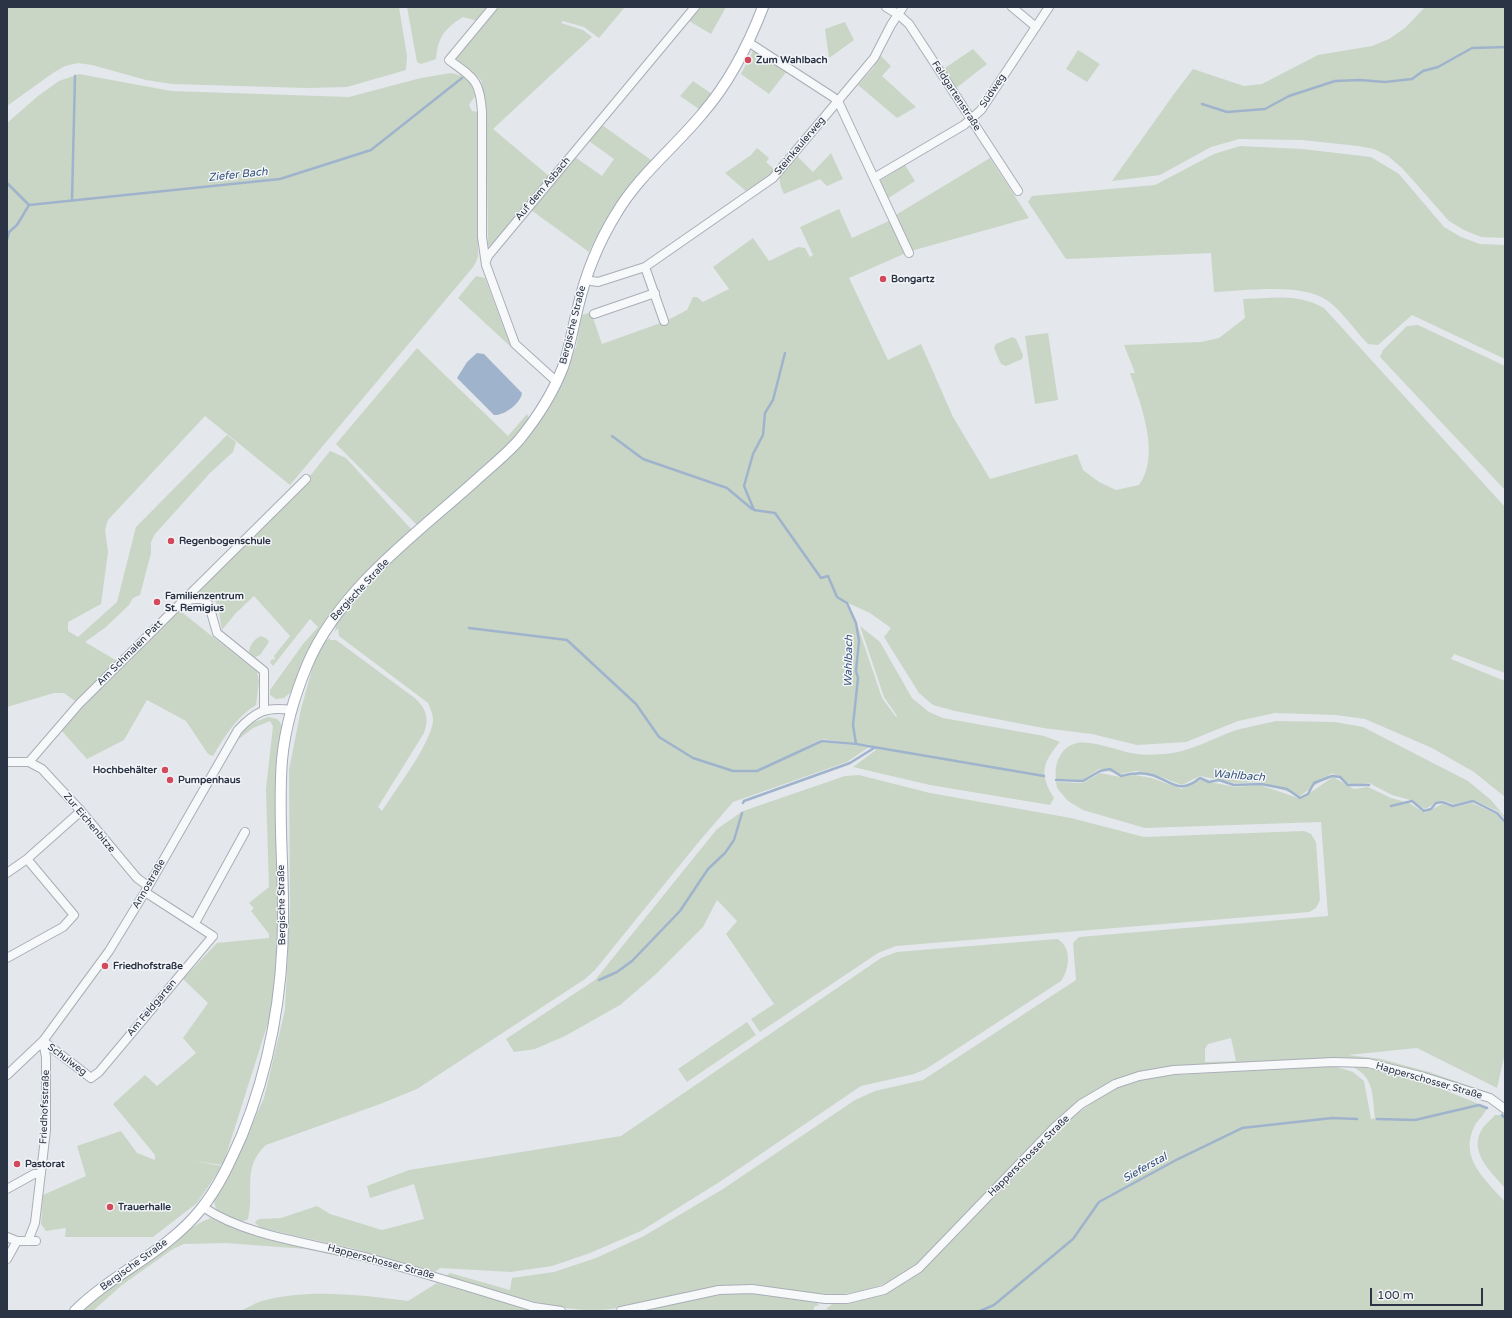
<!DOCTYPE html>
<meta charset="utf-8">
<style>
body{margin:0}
#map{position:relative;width:1512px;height:1318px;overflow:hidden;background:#e4e7ec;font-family:"Varela Round",sans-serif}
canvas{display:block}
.frame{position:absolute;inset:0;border:8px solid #2b3445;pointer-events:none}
.scale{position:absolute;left:1370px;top:1288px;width:113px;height:18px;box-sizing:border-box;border:2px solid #2b3445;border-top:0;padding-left:5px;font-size:12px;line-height:14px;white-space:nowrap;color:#2b3445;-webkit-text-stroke:3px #f4f6f9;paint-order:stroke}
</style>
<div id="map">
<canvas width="1512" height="1318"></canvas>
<div class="frame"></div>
<div class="scale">100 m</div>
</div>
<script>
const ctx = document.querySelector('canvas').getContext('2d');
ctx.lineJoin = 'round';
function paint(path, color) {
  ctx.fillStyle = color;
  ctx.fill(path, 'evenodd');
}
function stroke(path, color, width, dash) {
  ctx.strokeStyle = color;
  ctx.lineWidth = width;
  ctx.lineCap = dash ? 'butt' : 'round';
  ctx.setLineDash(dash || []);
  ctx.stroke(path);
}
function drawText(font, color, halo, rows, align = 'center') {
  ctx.font = font + ' "Varela Round",sans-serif';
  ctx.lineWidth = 3;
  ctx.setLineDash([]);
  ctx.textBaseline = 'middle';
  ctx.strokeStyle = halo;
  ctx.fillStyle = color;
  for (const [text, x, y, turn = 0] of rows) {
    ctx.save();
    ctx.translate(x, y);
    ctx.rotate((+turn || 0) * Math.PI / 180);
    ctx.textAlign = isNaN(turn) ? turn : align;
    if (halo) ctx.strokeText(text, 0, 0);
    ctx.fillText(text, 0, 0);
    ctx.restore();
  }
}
const green = new Path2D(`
 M7 7H399L407 56 406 70 347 87 306 88 172 84 146 80 92 65 78 63 65 66 53 73 7 106Z
 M407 7H490L477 21 463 17C444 29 438 37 436 59L421 64 417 62Z
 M496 7H625L599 38 584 27 563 21 561 23 583 30 592 37 493 129 549 176 491 247 488 245 486 102 481 80 462 63 458 64 456 57Z
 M700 7H726L711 34 689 21Z
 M1425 7H1505V238L1481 237 1464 230 1449 221 1402 168 1388 156 1374 149 1358 146 1302 140 1239 139 1211 147 1160 175 1112 181 1174 94 1193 69 1244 86 1262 84 1318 55 1372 46 1389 39 1405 28Z
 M845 22 854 40 829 58 825 29Z
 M754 49 787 71 769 94 741 74Z
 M973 49 987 64 955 89 942 70Z
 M1078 50 1100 64 1087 82 1066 69Z
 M880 55 891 66 882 76 916 107 897 118 858 85 874 67Z
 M451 73C466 76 472 81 475 96L469 105 472 111 478 112V257L474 266 290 485 205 416 108 520 105 530 108 552 101 604 68 622V631L78 637 117 602 136 527 227 435 236 442 233 452 210 473 155 534 151 542V553L140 595 133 598 129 605 106 627 85 642 117 661 123 666 179 610 257 672 259 681 256 705C236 717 225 736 213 756L208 754 186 721 147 700 124 740 87 759 61 730 79 704 64 693H54L7 707V123L38 96 59 81 79 74 171 91 349 97 421 78Z
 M693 81 712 94 699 109 680 96Z
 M602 125 651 160C625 189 605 218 589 252L531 210 575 157 602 176 614 159 589 141Z
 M1240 146 1302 149 1371 157 1399 174 1444 227 1461 237 1480 244 1505 245V359L1412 315 1378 345 1368 344C1355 331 1343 312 1328 301 1302 282 1246 291 1214 292L1211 253 1066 259 1028 202 1032 196 1155 185 1214 154Z
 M757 148 769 158 766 162 775 170 771 176 747 192 725 173 751 155Z
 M831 153 843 179 827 186 820 179 784 194C774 173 783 171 796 155L813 172Z
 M990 158 1029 218 911 251 894 216Z
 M905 165 915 181 887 199 880 186 881 180Z
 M839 209 852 238 891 220 906 253 849 278 888 360 921 344 953 417 990 479 1077 454 1083 470 1099 482 1116 490 1139 485C1161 455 1141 405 1130 373H1135L1124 345 1201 342 1219 338 1245 318 1243 299C1271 298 1298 293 1324 308L1505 507V673L1454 654 1451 659 1505 681V797L1474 772 1432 748 1365 719 1336 715 1275 713 1238 721 1186 742 1137 745 1092 734 1043 728 955 711 933 705 919 693 884 637 891 628 870 613 848 603 846 604 858 627 882 698 896 717 897 716 884 697 860 626 880 642 912 698 929 712 943 718 1044 736 1060 742C1042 763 1039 774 1054 798L1050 805 930 785 853 767 876 750 871 745 822 739 808 746 810 748 823 742 869 747 847 762 733 802 697 844 595 970 585 979 417 1089 380 1104 266 1145C241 1168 255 1191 248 1219 240 1225 223 1216 216 1209L214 1201 239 1154 264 1098 285 1010 290 905 289 770 301 709 314 662 324 642 330 638V640H336L416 699C427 710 429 719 424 733L378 807 382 811C396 789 426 750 432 726 435 718 431 710 428 703L339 636 338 628 335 632 336 623 354 599 377 575 507 458 564 376 576 347 582 315 591 312 602 344 666 321 687 310 693 297H697L703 302 729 289 713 267 753 238 769 261 798 247 805 248 810 257 813 255 800 227Z
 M476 276 485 278 511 347 458 298Z
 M1418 325 1505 366V490L1380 357 1383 350 1407 326Z
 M1048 333 1058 400 1035 404 1025 336Z
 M1012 337 1016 339 1023 355 1022 359 1006 366 1001 364 994 348 996 344Z
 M417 348 508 436 527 414 529 418C521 443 442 504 419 524H416L336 444Z
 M330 451 346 458 411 529V531L391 551 302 666 290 693 284 698 276 699 270 695V690L303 644 318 627 310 619 273 666 270 662 272 659 275 660 274 656 290 636 254 596 235 614 222 630C218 611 221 593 196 593L298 491Z
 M261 636 267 639 269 642 260 655 255 657 249 652C249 646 255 638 261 636Z
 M268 717 277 719 280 722 282 728 276 786 279 934 273 1007 223 1165 194 1161 222 1166 197 1203 153 1237H65L66 1228 46 1231 41 1224 43 1195 86 1176 77 1146 121 1131 137 1153 155 1160V1155L113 1104 145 1075 157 1086 196 1053 183 1038 208 1003 183 979 217 943 269 938V934L251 911 254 908 249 903 269 887 266 789 273 726 270 721 253 728 239 739 237 737 252 723Z
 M1276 721 1335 722 1363 727 1468 781 1491 800 1505 817V819L1498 811 1473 800 1454 804 1442 800 1425 809 1410 800 1392 795 1369 783 1354 786 1332 773 1300 796 1261 782 1235 783 1200 776 1182 785 1153 774 1136 771 1120 774 1099 769 1083 780 1056 779C1054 764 1060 747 1077 743 1094 740 1120 752 1137 754 1145 755 1154 755 1162 754 1191 753 1213 737 1240 729 1252 726 1264 724 1276 721Z
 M1100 773 1120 777 1135 775 1152 778 1182 789 1200 780 1235 787 1260 785 1301 799 1333 777 1354 789 1368 787 1391 798 1409 803 1425 813 1442 804 1454 807 1472 803 1497 814 1505 824V1053L1497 1088 1417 1048 1348 1055 1381 1059 1429 1072 1493 1094 1378 1061 1351 1058 1193 1065 1154 1069 1124 1077 1085 1097 1057 1119 919 1262C870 1300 840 1297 782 1289 768 1288 753 1284 739 1285 697 1286 659 1302 617 1308 575 1315 533 1302 492 1290 477 1286 460 1283 446 1276L450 1273 510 1290 512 1278 554 1272 596 1258 644 1236 723 1189 855 1100 875 1091 923 1080 1076 980 1073 943 1079 937 1328 916 1321 822 1145 828 1083 810 1068 801 1057 788 1056 782 1083 783ZM1231 1038 1236 1061 1205 1062V1049L1208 1044Z
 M859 775 930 793 1071 818 1144 837 1304 831 1311 834 1316 842 1320 900 1316 908 1309 912 896 946 878 953 760 1032 751 1019 774 1004 726 934 737 921 717 900 703 927 655 975 620 1005 565 1036 535 1049 514 1052 506 1039 595 980 717 829 743 811 845 776Z
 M1057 939C1072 946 1070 969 1061 981L926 1069 914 1074 861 1086 721 1181 641 1231 590 1253 552 1266 511 1272 440 1268 435 1272 355 1249 261 1228 255 1223 256 1221 259 1219 281 1218 317 1206 330 1214 382 1230 424 1219 414 1184 370 1198 367 1186 409 1170 621 1136 881 958 897 952Z
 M747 1022 756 1035 687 1082 678 1069Z
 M1334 1066 1353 1072 1364 1081 1371 1119 1375 1118C1372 1096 1375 1078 1353 1067 1399 1068 1445 1091 1487 1107 1485 1114 1479 1119 1475 1125 1458 1158 1485 1179 1505 1202V1311H831L826 1309 832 1304 858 1301 880 1295 908 1281 934 1259 1066 1122 1100 1097 1120 1086 1159 1076Z
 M1495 1115H1505V1188C1491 1172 1468 1152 1482 1129 1485 1124 1491 1120 1495 1115Z
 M211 1218C261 1242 316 1248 369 1263L306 1249 226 1243 184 1244 173 1249 122 1285 93 1311H82C103 1290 130 1276 154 1258 172 1245 189 1225 211 1218Z
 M437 1283 536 1311H240C247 1308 255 1303 262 1301 305 1288 365 1295 408 1301Z
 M735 1293H751L816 1302 819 1306H815L813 1311H644L704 1297Z`);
const water = new Path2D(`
 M477 353 484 354 522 393C521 403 504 416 494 415L457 378 467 362Z`);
const stream = new Path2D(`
 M1202 104 1227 112 1265 109 1289 96 1335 81 1360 80 1385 82 1412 79 1423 71 1438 67 1472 48 1505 47
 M7 183 29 205
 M72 200 75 76
 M7 240 9 232 17 225 29 205 280 179 371 150 462 78
 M785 353 773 400 765 413 763 435 753 454 744 486 754 510 775 513 821 578 828 576 837 597 847 603 856 623 859 641 856 671 858 678 853 725 856 744 1044 776
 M612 436 643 459 727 488 752 509
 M469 628 567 640 636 704 659 737 693 758 733 771H757L822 741 856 744
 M1056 780 1083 781 1100 771 1110 769 1121 776C1132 773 1141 772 1152 775 1173 782 1179 795 1200 778L1209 782 1219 780 1234 785 1261 784 1287 789 1300 798 1308 794 1314 783 1332 776 1340 777 1348 785H1369
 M743 803 744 801 850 763 874 748
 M1391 806 1412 801 1424 811 1431 809 1436 803 1442 802 1453 806 1473 801 1497 813 1505 822
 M599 980 617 972 632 961 680 911 708 869 725 853 734 840 742 813
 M1502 1115 1505 1118
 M1377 1119 1415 1120 1479 1105 1487 1108
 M980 1311 994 1305 1073 1239 1099 1202 1178 1159 1242 1128 1332 1118 1357 1119`);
const minor = new Path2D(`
 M493 7 449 60C473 78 480 79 482 112V237L486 265 515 344 557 382
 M886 7 899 15 909 24 1018 191
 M1012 7 1036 27
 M748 42 833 97 838 101 909 253
 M874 178 964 125 981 110 1049 7
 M486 261 488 256 695 7
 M645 267 664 321
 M585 280 598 282 645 267 773 178 874 58 891 25 903 7
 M594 314 655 293
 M183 602 193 599H204L209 605 217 633 264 671V710
 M7 762H29L42 769 81 811 137 878 148 886
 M29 762 79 704 306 479
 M7 873 27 859 81 811
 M195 923 245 832
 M7 958 63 927 74 915 27 859
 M43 1041 91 1078 99 1072 213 936 145 892
 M7 1075 43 1041 109 951 145 892 238 730C255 712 266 706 291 710
 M7 1189 34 1174H41
 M203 1207C247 1237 313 1243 365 1257 421 1272 478 1290 534 1307L561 1311
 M7 1237 17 1241H36
 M28 1241 35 1223 46 1130V1057L43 1041
 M7 1259 17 1241
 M621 1311 719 1290 752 1289 825 1299H847L884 1290 919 1268 1055 1127 1081 1104 1115 1084 1139 1076 1174 1070 1333 1062 1368 1063 1424 1077 1490 1098 1505 1109`);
const major = new Path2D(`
 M75 1311C113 1273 167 1252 201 1209 219 1187 231 1160 242 1135 272 1061 284 986 283 908 283 858 278 809 282 760 285 727 295 694 308 663 340 589 415 535 474 482 489 468 506 455 519 440 537 418 553 393 563 367 570 347 573 327 578 307 586 273 598 243 616 214 638 176 674 148 702 114 729 83 748 46 763 7`);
const markers = [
 [748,60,4,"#d1495b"],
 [883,279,4,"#d1495b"],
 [171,541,4,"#d1495b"],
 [157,602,4,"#d1495b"],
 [165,770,4,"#d1495b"],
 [170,780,4,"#d1495b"],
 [105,966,4,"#d1495b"],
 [17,1164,4,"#d1495b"],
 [110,1207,4,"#d1495b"]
];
const poiNames = [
 ["Zum Wahlbach",756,60],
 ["Bongartz",891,279],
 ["Regenbogenschule",179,541],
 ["Familienzentrum",165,596],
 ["St. Remigius",165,608],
 ["Hochbehälter",157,770,"right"],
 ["Pumpenhaus",178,780],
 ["Friedhofstraße",113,966],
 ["Pastorat",25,1164],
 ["Trauerhalle",118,1207]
];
const streetNames = [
 ["Südweg",993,91,-56],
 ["Feldgartenstraße",956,96,57],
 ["Steinkaulerweg",800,146,-50],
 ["Auf dem Asbach",543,189,-50],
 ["Bergische Straße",573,325,-76],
 ["Bergische Straße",360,590,-47],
 ["Am Schmalen Patt",130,653,-45],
 ["Zur Eichenbitze",89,823,50],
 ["Annostraße",149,884,-60],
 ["Bergische Straße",282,905,-91],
 ["Am Feldgarten",152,1008,-50],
 ["Schulweg",67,1060,37],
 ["Happerschosser Straße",1429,1081,16],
 ["Friedhofsstraße",45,1107,-88],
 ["Happerschosser Straße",1029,1156,-45],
 ["Happerschosser Straße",381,1262,15],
 ["Bergische Straße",134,1265,-36]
];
const waterNames = [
 ["Ziefer Bach",238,175,-6],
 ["Wahlbach",849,661,-89],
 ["Wahlbach",1239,776,4],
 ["Sieferstal",1145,1168,-29]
];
paint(green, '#c9d6c5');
paint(water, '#9fb4cc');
stroke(stream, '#9fb4cc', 2.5);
stroke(minor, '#a9aeb7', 10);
stroke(major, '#a3abb8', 12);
stroke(minor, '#f7f8fa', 8);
stroke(major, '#fff', 10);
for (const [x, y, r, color] of markers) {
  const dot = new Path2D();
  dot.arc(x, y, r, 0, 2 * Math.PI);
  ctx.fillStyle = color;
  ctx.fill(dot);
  stroke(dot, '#f4f6f9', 1.5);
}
drawText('bold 10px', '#2b3445', '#f4f6f9', poiNames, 'left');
drawText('10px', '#2b3445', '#f4f6f9', streetNames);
drawText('italic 11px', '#34527a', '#f4f6f9', waterNames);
</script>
